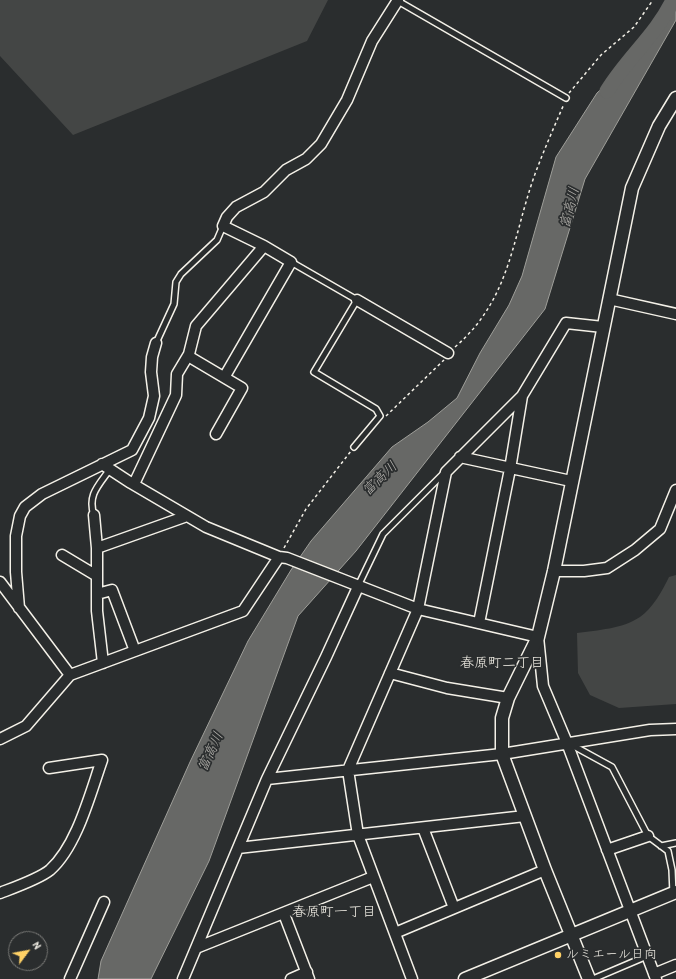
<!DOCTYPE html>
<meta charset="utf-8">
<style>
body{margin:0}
#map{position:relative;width:676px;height:979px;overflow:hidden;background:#2a2d2e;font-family:"Patrick Hand",sans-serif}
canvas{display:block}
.north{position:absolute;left:8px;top:931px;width:40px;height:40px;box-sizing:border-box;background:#2a2d2e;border:1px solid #7b7b78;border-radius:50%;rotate:58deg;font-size:11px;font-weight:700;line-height:16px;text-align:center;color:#f4f1e8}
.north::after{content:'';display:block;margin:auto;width:14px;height:18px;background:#ffd166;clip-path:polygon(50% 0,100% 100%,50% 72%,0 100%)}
</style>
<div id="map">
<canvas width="676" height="979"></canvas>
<div class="north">N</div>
</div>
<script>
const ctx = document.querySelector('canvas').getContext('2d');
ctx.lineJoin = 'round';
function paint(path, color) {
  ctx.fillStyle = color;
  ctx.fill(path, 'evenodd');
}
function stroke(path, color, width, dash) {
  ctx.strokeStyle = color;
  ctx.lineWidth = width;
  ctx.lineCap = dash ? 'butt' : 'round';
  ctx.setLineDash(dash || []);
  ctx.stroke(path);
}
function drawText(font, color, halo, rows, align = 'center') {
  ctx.font = font + ' "Patrick Hand","Klee One",sans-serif';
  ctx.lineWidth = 3.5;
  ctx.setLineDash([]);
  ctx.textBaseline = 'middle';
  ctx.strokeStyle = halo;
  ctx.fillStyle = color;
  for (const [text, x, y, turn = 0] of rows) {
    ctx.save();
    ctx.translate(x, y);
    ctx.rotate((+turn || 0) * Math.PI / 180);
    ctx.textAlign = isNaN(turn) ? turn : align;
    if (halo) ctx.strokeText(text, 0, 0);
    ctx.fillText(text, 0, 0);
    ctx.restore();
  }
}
const green = new Path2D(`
 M0 0H328L307 41 73 135 0 56Z
 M676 575V704L619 708 590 695 578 673 577 633C598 630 622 629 640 617 652 609 663 590 669 577Z`);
const water = new Path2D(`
 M676 5V20L585 179 545 309 356 551 298 616 209 861 151 979H98L101 961 190 762 248 641 291 570 311 541 392 447 428 422 457 398 480 353 509 305 522 276 556 157 597 93 652 43 655 33Z`);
const river = new Path2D(`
 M607 91C627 58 657 34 673 0`);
const path = new Path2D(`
 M569 93 601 55 634 27 653 0
 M455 347C511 299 512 238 535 174 544 150 554 127 564 104
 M386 416 444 360
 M284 548 306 509 351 451`);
const service = new Path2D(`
 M398 1 566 98
 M291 262 357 300 314 372 376 409 380 416 354 447
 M156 343 174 304 176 282 181 274 217 240 223 226
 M94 515C87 495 99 485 110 469
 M358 586 383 534 444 473
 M570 744 612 767 648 836 668 851 672 870 673 894
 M661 846 676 843
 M593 979 647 956`);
const minor = new Path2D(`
 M609 299 676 314
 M357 300 448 353
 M188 356 242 388 216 434
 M225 376 291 262 264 246 223 226 227 217 236 207 264 192 286 170 306 159 321 144 347 100 372 41 398 0
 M460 457 571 481
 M102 464 131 483 206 527 279 557 287 558 418 609 538 637 543 686 567 743 656 979
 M134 484 176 395 177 374 189 354 196 326 264 246
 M94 515 97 548V611L103 663
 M97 548 187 516
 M62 555 97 576
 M554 571H584L607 568 635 550 660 529 676 490
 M0 582 70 675
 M97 594 112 590 135 651
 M19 608 16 572V536L20 516 25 507 42 494 132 450 149 418 154 396 151 372 152 357 156 343
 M479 623 510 469 522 396
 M390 673 447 688 508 698
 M0 739 26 726 70 675 243 611 279 557
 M267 779 502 754 650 730 676 729
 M423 828 454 908
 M238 848 525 816
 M607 850 648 836
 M0 893C13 888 39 879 50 870 77 846 90 794 102 760L49 768
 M284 914 309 979
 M395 933 545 870
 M196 948 373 877
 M654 974 676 965
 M70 979 104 902
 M183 979 267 779 326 657 358 587
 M291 979 307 972
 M412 979 358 835 348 770 418 609 446 472 522 396 566 323 603 327`);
const tertiary = new Path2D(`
 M465 979 676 892
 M589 979 545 870 502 754V718L508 698 538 637 554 571 632 188 659 126 676 98`);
const markers = [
 [558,955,4,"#ffd166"]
];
const poiNames = [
 ["ルミエール日向",566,955]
];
const waterNames = [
 ["富高川",570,208,-76],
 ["富高川",380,479,-44],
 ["富高川",211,752,-65]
];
const neighbourhoodNames = [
 ["春原町二丁目",502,663],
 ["春原町一丁目",334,912]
];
paint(green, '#444645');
paint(water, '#676866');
stroke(water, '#9f9f9a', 1);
stroke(river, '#676866', 15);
stroke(service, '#f4f1e8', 8);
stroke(minor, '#f4f1e8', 13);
stroke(tertiary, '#f4f1e8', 15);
stroke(path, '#f4f1e8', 1.5, [3, 3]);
stroke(service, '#2a2d2e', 5);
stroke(minor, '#2a2d2e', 10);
stroke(tertiary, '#2a2d2e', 12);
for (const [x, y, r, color] of markers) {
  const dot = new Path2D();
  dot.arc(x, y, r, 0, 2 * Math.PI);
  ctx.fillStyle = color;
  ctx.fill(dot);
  stroke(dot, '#2a2d2e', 1.5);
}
drawText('13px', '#f4f1e8', '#2a2d2e', poiNames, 'left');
drawText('italic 14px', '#b5b3ae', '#2a2d2e', waterNames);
drawText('14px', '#f4f1e8', '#2a2d2e', neighbourhoodNames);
</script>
